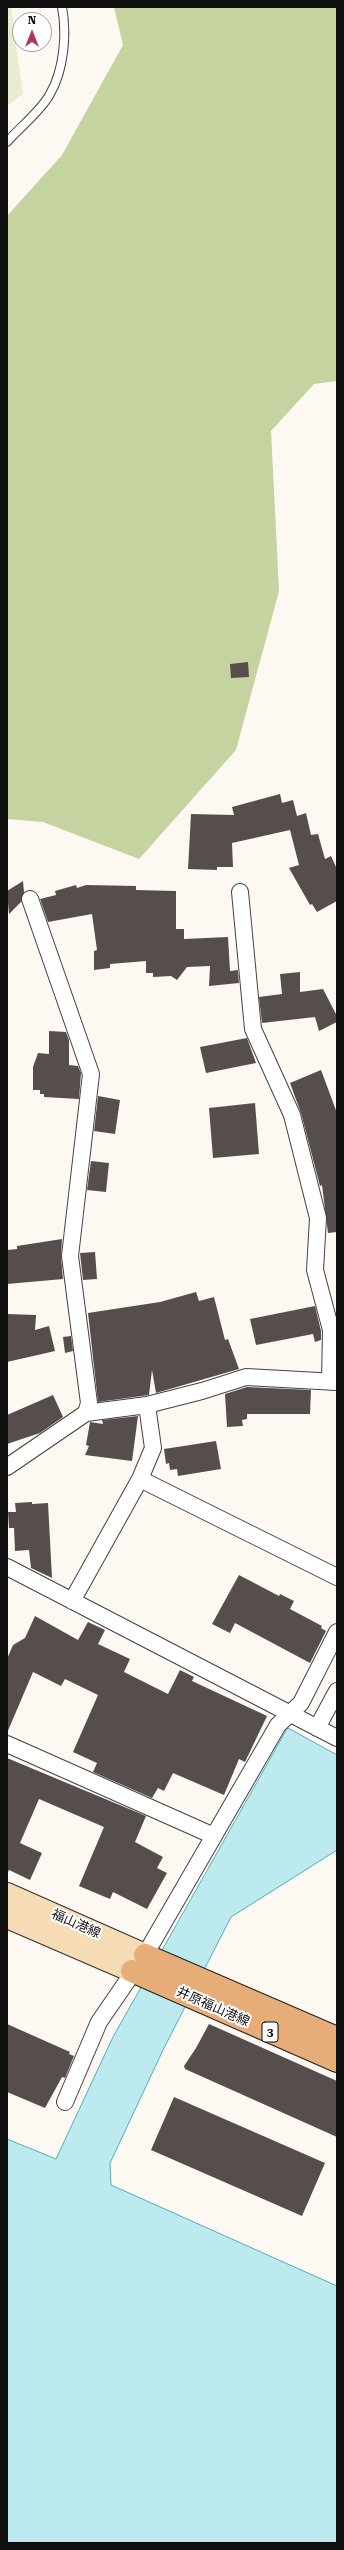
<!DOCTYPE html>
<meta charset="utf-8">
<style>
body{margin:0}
#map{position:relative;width:344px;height:2550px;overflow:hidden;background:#fdf8f2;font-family:"Roboto Serif",serif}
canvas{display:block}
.frame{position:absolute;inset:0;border:8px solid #0f0f0f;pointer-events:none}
.north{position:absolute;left:12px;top:12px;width:40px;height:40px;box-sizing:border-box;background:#fff;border:1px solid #9f9f9f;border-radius:50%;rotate:0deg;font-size:11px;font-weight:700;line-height:16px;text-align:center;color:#0f0f0f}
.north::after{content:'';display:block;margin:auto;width:14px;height:18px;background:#ad385e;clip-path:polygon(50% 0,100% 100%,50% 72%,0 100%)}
</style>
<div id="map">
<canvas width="344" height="2550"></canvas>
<div class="frame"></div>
<div class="north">N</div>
</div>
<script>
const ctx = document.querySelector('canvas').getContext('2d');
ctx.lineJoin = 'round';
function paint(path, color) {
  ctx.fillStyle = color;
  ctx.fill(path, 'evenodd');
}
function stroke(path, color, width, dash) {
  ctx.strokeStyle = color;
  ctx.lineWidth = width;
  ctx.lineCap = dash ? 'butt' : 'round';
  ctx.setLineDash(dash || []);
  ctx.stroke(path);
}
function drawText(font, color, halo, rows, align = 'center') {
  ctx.font = font + ' "Roboto Serif","Noto Sans JP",serif';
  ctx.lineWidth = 4;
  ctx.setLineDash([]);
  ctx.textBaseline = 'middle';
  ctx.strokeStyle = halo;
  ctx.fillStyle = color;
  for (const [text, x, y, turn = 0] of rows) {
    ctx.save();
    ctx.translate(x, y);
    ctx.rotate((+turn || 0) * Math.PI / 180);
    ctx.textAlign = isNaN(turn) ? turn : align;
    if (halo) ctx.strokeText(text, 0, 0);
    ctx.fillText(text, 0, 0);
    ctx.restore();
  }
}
const forest = new Path2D(`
 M114 7H337V381L314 384 271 431 279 591 236 750 139 859 43 822 7 819V216L62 155 123 45Z`);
const pitch = new Path2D(`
 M7 7H11L23 94 7 106Z`);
const water = new Path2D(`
 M288 1728 337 1755V1850L231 1917 164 2048 110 2163 111 2185 337 2286V2543H7V2139L56 2159 113 2037Z`);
const building = new Path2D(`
 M248 662 249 677 231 678 230 664Z
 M280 794 282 803 293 800 297 816 306 813 311 835 318 834 325 859 331 856 337 869V901L317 912 312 904 310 905 289 868 299 865 290 830 232 843 233 867H217V870L188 869 191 814 234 815 232 807Z
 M23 881 24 892 21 902 9 914 7 891Z
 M76 885 77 888 86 885 136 886V890L176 891V929H184V939L228 937 230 971 238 970 239 983 209 986 210 966 187 967 177 980 171 976 153 977V973H146V961L110 964V968L94 970V951L97 950 92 914 48 922 40 899 56 895 55 891Z
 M300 972V992L323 989 337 1016V1022L319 1031 315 1017 262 1023 259 997 282 994 280 974Z
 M49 1031 66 1032 69 1040V1065L78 1066 81 1073 79 1099 44 1097V1094H40V1090H33V1067L38 1053 49 1054Z
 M247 1038 256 1063 206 1073 200 1047Z
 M321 1070 337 1113V1232L328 1233 322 1185 320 1186 301 1113 290 1083Z
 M98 1096 120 1100 115 1134 94 1131Z
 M255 1103 259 1154 213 1158 209 1108Z
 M91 1161 109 1163 106 1192 87 1190Z
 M62 1239 61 1257 63 1279 7 1284V1250L17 1249V1246Z
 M95 1252 97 1279 83 1280 80 1253Z
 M196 1292 199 1301 214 1297 225 1340 228 1339 239 1369 156 1393 152 1370 149 1395 98 1402 88 1313 160 1302Z
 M315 1306 321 1331V1340L315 1342 313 1334 256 1345 250 1319Z
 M7 1314 36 1315 35 1330 49 1326 55 1351 7 1362Z
 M71 1336 73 1351 65 1353 63 1337Z
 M247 1387 311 1390 310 1414H247V1419L242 1420 243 1426 227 1427 225 1394Z
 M53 1395 63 1417 40 1433 7 1444V1415Z
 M138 1416 132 1461 85 1455 89 1446 86 1445 90 1422 103 1424 102 1420Z
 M216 1441 221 1469 178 1476 177 1469 170 1470 169 1463 166 1464 164 1449Z
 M32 1502V1504L48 1503 52 1578 31 1568 29 1550 15 1551 14 1528H9L8 1512H16L15 1503Z
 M239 1575 279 1596 280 1594 294 1601 290 1609 322 1626 321 1628 326 1631 310 1663 235 1623 230 1633 212 1624Z
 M35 1616 78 1640 88 1622 105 1630 98 1644 130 1659 124 1672 168 1694 180 1670 194 1677 192 1681 267 1716 245 1762 239 1759 224 1795 173 1773 164 1791 158 1788 152 1798 93 1772 97 1763 73 1752 98 1695 65 1679 61 1686 33 1672 7 1733V1659L13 1645 25 1638Z
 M7 1758 146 1816 135 1842 163 1857 157 1868 167 1873 147 1909 113 1892 110 1899 79 1886 104 1827 39 1799 20 1843 42 1853 30 1880 9 1870 7 1874Z
 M7 2024 70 2052 69 2054 74 2056 65 2078 62 2077 45 2108 7 2092Z
 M209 2024 337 2081V2137L185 2069 184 2066 196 2048Z
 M174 2097 325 2163 302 2216 151 2150Z`);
const service = new Path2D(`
 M7 142C19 128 42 110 50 94 64 70 67 34 62 7`);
const minor = new Path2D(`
 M240 892 253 1029 292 1115 318 1218 315 1270 331 1330 330 1382
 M30 899 91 1074 70 1256 89 1403 86 1413
 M7 1467 86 1413 147 1405 202 1391 246 1377 337 1382
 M140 1479 337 1577
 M7 1567 337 1738
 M72 1601 140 1479 153 1448 147 1405
 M317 1728 337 1691
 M7 1744 214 1836
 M65 2102 99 2022 145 1955 278 1725 301 1703 337 1632`);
const secondary = new Path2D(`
 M7 1894 145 1955
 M7 1917 132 1971`);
const primary = new Path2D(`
 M145 1955 337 2038
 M132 1971 337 2061`);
const shields = [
 [270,2032,16]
];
const shieldNames = [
 ["3",270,2032]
];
const streetNames = [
 ["福山港線",76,1924,24],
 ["井原福山港線",213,2007,24]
];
paint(forest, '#c5d3a1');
paint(pitch, '#eaecd0');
paint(water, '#bdeaef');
stroke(water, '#4dafbc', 1);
paint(building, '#564e4c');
stroke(service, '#424242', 10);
stroke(minor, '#424242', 18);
stroke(secondary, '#313131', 24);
stroke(primary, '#202020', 24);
stroke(service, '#fff', 8);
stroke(minor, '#fff', 16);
stroke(secondary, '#f5dcb6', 22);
stroke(primary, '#e7ad79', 22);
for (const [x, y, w] of shields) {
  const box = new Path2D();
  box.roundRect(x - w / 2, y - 10, w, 20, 3);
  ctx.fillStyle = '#fff';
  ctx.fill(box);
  stroke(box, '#0f0f0f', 1);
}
drawText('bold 12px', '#0f0f0f', null, shieldNames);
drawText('13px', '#0f0f0f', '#fff', streetNames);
</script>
